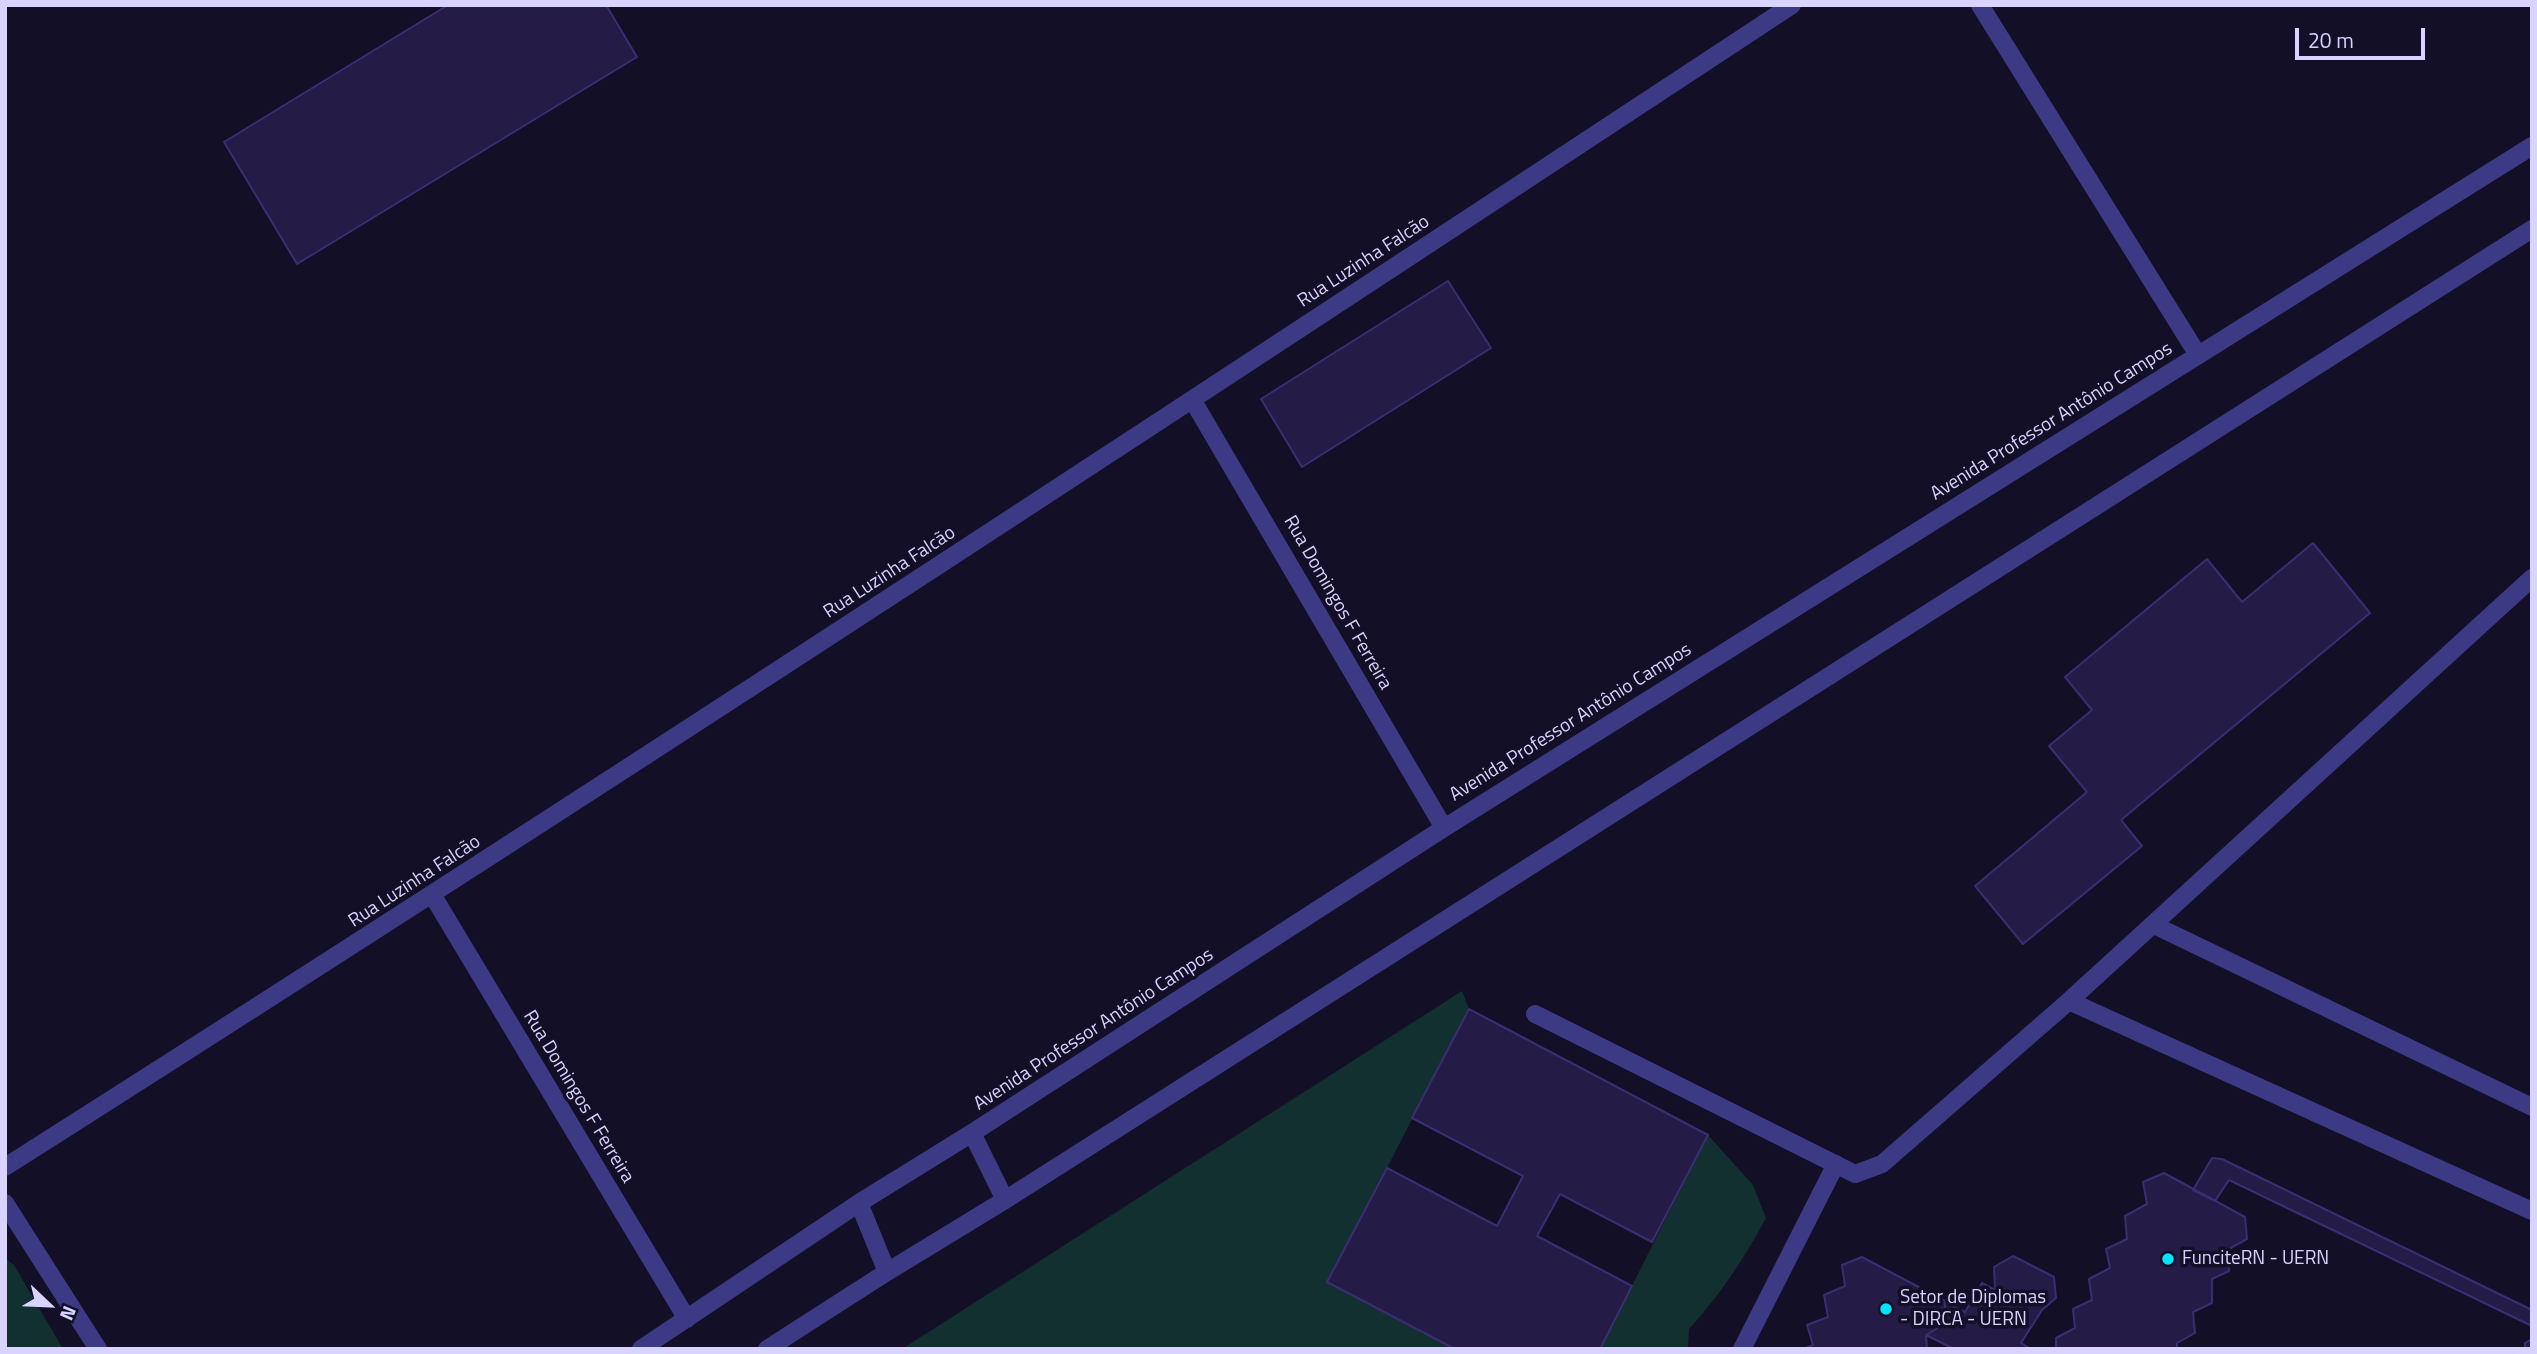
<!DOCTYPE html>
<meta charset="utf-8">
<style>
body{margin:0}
#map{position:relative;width:2537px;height:1354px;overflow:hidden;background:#130f26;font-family:"Titillium Web",sans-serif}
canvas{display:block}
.frame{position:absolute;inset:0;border:7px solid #d9d4ff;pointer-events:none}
.north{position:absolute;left:14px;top:1270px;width:70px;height:70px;-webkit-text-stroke:5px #130f26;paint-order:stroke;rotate:113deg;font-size:19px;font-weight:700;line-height:28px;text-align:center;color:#d9d4ff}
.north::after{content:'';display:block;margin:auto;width:24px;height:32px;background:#d9d4ff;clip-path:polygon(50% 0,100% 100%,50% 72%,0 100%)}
.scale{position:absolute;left:2295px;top:28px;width:130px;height:32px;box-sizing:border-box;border:4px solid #d9d4ff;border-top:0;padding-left:9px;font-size:21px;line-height:24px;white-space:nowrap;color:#d9d4ff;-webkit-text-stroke:5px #130f26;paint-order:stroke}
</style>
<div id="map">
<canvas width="2537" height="1354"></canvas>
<div class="frame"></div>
<div class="north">N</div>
<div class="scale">20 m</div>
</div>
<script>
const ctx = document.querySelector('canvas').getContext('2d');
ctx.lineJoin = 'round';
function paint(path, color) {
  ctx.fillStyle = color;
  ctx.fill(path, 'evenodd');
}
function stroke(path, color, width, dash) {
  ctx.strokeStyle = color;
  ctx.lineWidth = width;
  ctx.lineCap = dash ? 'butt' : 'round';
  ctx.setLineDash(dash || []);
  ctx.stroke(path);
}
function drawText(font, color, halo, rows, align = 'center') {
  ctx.font = font + ' "Titillium Web",sans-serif';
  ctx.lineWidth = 7;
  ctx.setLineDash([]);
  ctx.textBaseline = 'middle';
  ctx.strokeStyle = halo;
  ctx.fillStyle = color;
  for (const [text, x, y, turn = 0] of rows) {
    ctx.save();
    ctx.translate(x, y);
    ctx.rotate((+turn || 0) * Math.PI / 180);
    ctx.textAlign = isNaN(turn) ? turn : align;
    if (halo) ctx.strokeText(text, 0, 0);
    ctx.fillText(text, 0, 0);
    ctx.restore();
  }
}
const green = new Path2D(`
 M1462 991 1469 1009 1328 1282 1455 1349H902Z
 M1708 1135 1753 1185 1766 1218C1744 1259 1720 1295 1689 1329L1688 1349H1600Z
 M5 1258 14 1265 63 1349H5Z`);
const building = new Path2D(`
 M448 5H606L637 57 297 264 224 142Z
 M1448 281 1491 348 1302 467 1261 399Z
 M2313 543 2370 613 2121 820 2142 846 2023 944 1975 886 2087 792 2049 746 2092 710 2065 677 2207 559 2242 602Z
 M1469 1009 1708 1135 1652 1242 1560 1194 1537 1236 1632 1286 1600 1349H1455L1327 1282 1387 1168 1497 1226 1523 1176 1412 1118Z
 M2212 1158 2222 1159 2532 1310V1326L2229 1180 2215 1201 2193 1190Z
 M2164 1173 2245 1217 2247 1239 2227 1250 2229 1271 2212 1279V1303L2193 1312 2195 1333 2177 1343V1349H2056V1338L2075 1328 2073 1309 2092 1300 2089 1279 2110 1268 2106 1249 2127 1239 2125 1216 2147 1204 2143 1182Z
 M2013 1256 2054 1277 2056 1298 2042 1310 2021 1343 2031 1349H1954L1926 1335 1945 1324V1301L1965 1312 1982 1283 1995 1290 1994 1267Z
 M1862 1257 1945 1301V1324L1926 1335 1927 1349H1804L1813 1345 1807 1325 1828 1317 1824 1295 1845 1286 1842 1265Z
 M2532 1339V1349H2525V1343Z`);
const minor = new Path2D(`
 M1980 5 2198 355
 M1193 401 1444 828
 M433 896 687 1319
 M2154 925 2532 1107
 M2069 1001 2532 1211
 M1535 1014 1855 1174 1882 1164 2069 1001 2532 578
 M972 1133 1005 1200
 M5 1167C605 786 1199 396 1792 5
 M5 1203 98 1349
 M859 1203 887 1272
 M641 1349 859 1203 972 1133 1444 828 2532 146
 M767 1349 887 1272 1005 1200 2532 229
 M1742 1349 1836 1164`);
const markers = [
 [2168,1259,7,"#00e5ff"],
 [1886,1309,7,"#00e5ff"]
];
const streetNames = [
 ["Rua Luzinha Falcão",1364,262,-33],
 ["Avenida Professor Antônio Campos",2052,422,-32],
 ["Rua Luzinha Falcão",890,573,-33],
 ["Rua Domingos F Ferreira",1337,603,60],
 ["Avenida Professor Antônio Campos",1571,723,-32],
 ["Rua Luzinha Falcão",415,882,-33],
 ["Avenida Professor Antônio Campos",1094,1030,-33],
 ["Rua Domingos F Ferreira",578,1097,59]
];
const poiNames = [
 ["FunciteRN - UERN",2182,1259],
 ["Setor de Diplomas",1900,1298],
 ["- DIRCA - UERN",1900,1320]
];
paint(green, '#12302f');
paint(building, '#241b47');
stroke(building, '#3b2d73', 2);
stroke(minor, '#3d3a85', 18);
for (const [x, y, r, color] of markers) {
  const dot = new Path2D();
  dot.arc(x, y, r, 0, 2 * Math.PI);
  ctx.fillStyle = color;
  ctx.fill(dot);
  stroke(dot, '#130f26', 2.5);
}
drawText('19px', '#d9d4ff', '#130f26', streetNames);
drawText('19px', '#d9d4ff', '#130f26', poiNames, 'left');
</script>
